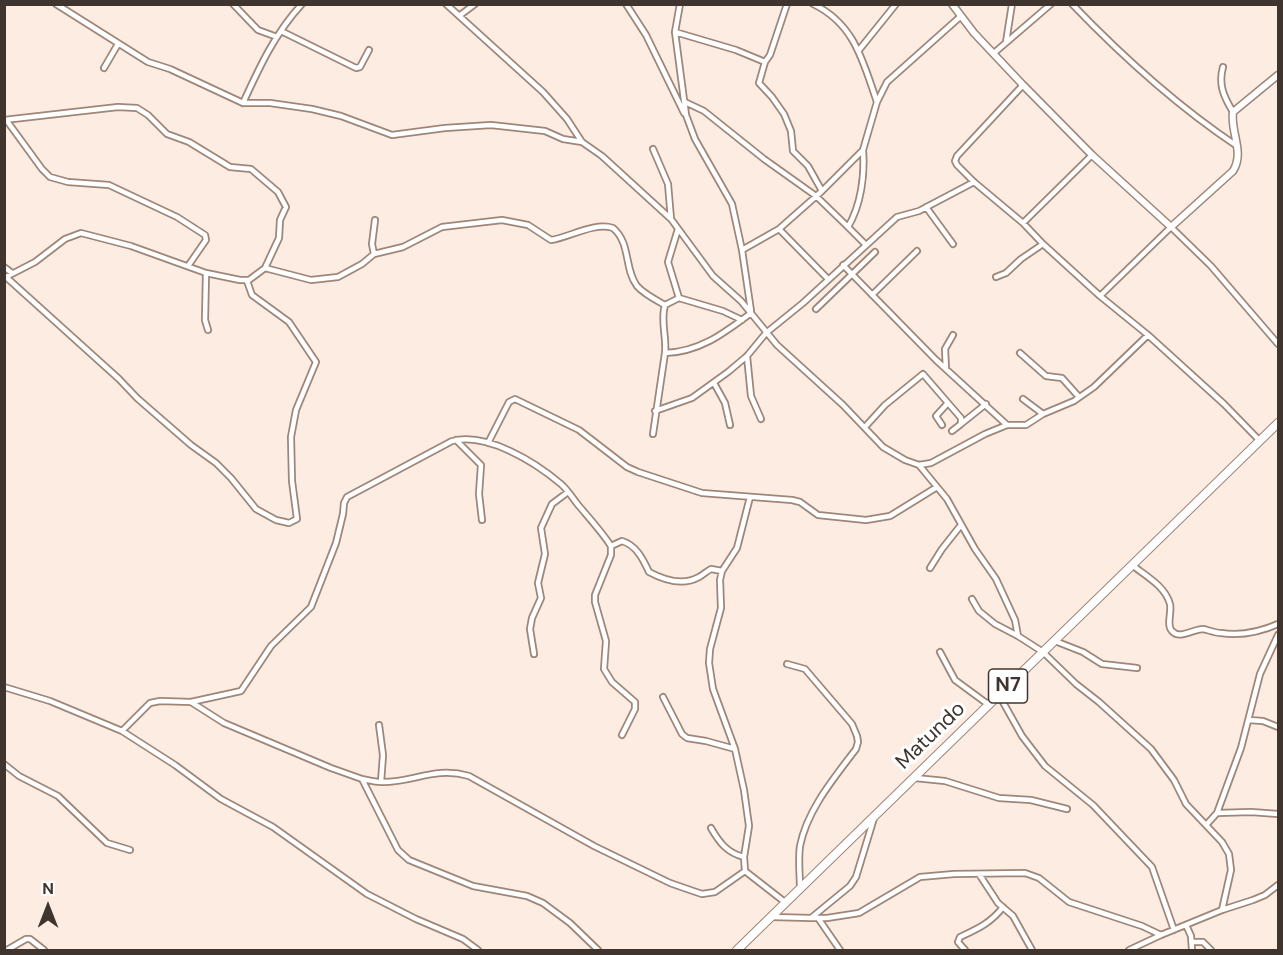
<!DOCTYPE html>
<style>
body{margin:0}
#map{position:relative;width:1283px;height:955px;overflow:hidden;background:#fcece2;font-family:"DM Sans",sans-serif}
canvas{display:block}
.frame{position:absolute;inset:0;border:6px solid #3f342e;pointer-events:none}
.north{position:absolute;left:18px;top:877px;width:60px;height:60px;-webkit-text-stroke:4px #fff;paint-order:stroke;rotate:0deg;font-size:16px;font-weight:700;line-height:24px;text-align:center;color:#3f342e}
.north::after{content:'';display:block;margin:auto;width:21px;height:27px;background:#3f342e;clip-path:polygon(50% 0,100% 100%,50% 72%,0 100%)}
</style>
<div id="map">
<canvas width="1283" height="955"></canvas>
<div class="frame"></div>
<div class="north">N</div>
</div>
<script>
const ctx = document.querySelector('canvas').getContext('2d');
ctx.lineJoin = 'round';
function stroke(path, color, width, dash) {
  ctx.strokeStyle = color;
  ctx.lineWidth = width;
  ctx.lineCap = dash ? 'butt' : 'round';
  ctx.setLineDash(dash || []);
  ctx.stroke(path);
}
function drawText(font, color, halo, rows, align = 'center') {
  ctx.font = font + ' "DM Sans",sans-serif';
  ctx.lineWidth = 6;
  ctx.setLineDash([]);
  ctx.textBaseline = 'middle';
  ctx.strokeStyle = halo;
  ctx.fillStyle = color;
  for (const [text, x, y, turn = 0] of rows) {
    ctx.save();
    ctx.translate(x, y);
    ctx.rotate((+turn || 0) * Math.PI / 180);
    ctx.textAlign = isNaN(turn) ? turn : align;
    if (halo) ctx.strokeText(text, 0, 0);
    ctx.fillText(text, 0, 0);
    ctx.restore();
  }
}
const minor = new Path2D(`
 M56 4 148 62 170 69 243 103H270L312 109 341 116 392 135 445 128 491 125 545 131 563 139 582 142
 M233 4 258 30 277 37
 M446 4 543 92 567 119 582 142 602 156 671 219 713 276 741 301 777 345 843 405 883 447 905 460 919 465 931 463 985 434 1007 425H1026L1043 414 1074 401 1094 387 1148 335
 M626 4 646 35 684 113
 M680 4 675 32 686 115 695 139 732 204 742 250 751 311
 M813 4C855 24 863 62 877 102
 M1072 4C1122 56 1177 106 1237 146
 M459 16 475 4
 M281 31 356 68 360 67 369 50
 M675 32 736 50 765 62 770 55 787 4
 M1006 42 1012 4
 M859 50 896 4
 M994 53 1051 4
 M765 62 759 83 772 97 784 114 791 131 793 151 808 166 822 191
 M1223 67C1218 85 1224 97 1233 112
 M104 68 118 44
 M1023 85 957 156 955 161 957 165 974 182 1023 223 1043 244 1100 296 1148 335 1224 404 1260 441
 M685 102 704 111 764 159 816 196 848 227C861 205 865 175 863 150
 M243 103C259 68 275 33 302 4
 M4 120 118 107 137 108 148 115 167 134 189 142 230 167 251 169 278 192 286 207 280 220 279 238 265 268
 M7 121 42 169 50 177 68 182 109 185 177 217 205 235 206 240 188 266
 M653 149 668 184 671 219
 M926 207 953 244
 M1023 223 1092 155
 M848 227 866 245
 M678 229 668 262 679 298
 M779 229 828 279
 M742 250 779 229 822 191 863 150 877 102 887 82 961 16
 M374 254 372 244 375 220
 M843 265 936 360 1007 425
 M4 267 12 273
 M206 273 205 320 208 330
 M6 277 119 379 137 398 191 445 216 463 231 478 256 509 276 520 289 523 297 519 292 481 291 437 296 410 316 362 289 322 252 295 247 281
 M996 277 1006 273 1021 259 1043 244
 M4 278 35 262 65 239 81 233 131 246 206 273 240 280H249L265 268 311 280 338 277 362 264 374 254 403 247 442 227 502 220 528 225 551 240C570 237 594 222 613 228 631 243 624 269 637 286 644 294 656 300 665 305
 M872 295 917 251
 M1100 296 1171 227 1211 266 1278 344
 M816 309 875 252
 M665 353C700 352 724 333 751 313
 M1020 353 1046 376 1062 378 1079 397
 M747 356 751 396 761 419
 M946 369 945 349 953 335
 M714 383 725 403 730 425
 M1023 399 1043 414
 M655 411 692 398 728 372 747 356 766 333 803 303 897 217 919 211 974 182
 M961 424 986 404
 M942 425 936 416 947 404
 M865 427 885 405 923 374 961 418V424L952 431
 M653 434 665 353C667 337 660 321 665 305L679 298 723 311 742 320
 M456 440 481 465 479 494 482 520
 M488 443 509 402 515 399 579 430 627 467 638 472 702 493 792 500 800 502 818 515 866 520 890 516 937 487
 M919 465 947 499 975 549 996 579 1015 620 1018 636
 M750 497 737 548 722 571 720 580 721 608 710 649 709 663 713 689 735 749 744 790 749 826 744 857 745 871 786 903
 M611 546 622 541C636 545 643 559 649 572 664 580 683 586 699 577 704 574 707 571 711 569L722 571
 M1132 565C1146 576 1165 586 1170 604 1172 612 1166 625 1172 631 1180 640 1193 629 1203 629 1208 630 1215 633 1221 633 1241 636 1260 632 1278 624
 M930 568 942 549 961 525
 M972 599 979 611 995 624 1018 636 1043 652 1076 684 1099 702 1151 749 1174 780 1186 804 1222 842 1229 854 1231 870 1222 910
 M1055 641 1083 652 1102 664 1137 668
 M940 652 955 680 989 705
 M534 654 530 629 532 618 541 598 538 583 545 554 541 528 552 504 568 492
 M787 664 805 669 852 724 857 736 858 742 856 749C834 778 807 810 800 846 798 860 800 875 800 889
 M4 687 50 701 122 731 175 765 221 799 273 827 367 894 416 919 463 939 478 950
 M999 695 1022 736 1045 766 1093 805 1152 867 1174 930
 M663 697 682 734 687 738 706 741 735 749
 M191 702 224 723 331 768 362 779 398 850 409 860 473 886 527 896 543 903 570 923 598 950
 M1249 720 1263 721 1278 727
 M379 725 383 755 381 782
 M122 731 150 703 160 701 191 702 241 691 271 646 311 607 336 543 343 514 344 503 347 497 452 441C487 432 535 462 561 484 568 490 573 499 579 506 590 519 602 532 611 546V555L595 595V602L606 641 604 669 612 682 635 702V709L622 735
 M4 764 19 776 58 796 107 843 130 850
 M915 778 945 781 999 798 1031 800 1067 809
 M362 779C368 780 374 782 381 782 413 783 434 766 469 776L594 846 670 883 693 891 702 894 715 892 745 871
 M1217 813 1251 812 1278 814
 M1207 824 1217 813 1241 748 1260 674 1278 635
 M711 828C719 842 727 853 744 857
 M979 874 998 903 1013 916 1032 950
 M772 917 811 918 850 886 856 877 874 818
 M811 918H827L859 913 920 877 954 874 1025 873 1039 878 1069 902 1142 926 1161 935
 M818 918 840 950
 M1186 925 1191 936 1192 950
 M1192 942H1203L1211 950
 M7 950 26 939H30L44 950
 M965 950 958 942 960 937C977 929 991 923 1003 907
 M1129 950 1161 935 1222 910 1253 900 1265 895 1278 885`);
const tertiary = new Path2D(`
 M952 4 974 33 1023 85 1092 155 1171 227 1233 171C1245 152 1230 132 1233 112L1278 75`);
const primary = new Path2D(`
 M737 950 1278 423`);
const shields = [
 [1008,686,39]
];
const shieldNames = [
 ["N7",1008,686]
];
const streetNames = [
 ["Matundo",931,736,-44]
];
stroke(minor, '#9e8678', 8);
stroke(tertiary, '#9e8678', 9);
stroke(primary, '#9e8678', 10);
stroke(minor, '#fff', 4.5);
stroke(tertiary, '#fff', 6);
stroke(primary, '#fff', 8);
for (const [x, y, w] of shields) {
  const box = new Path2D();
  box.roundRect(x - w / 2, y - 17, w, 34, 4.5);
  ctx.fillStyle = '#fff';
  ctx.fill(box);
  stroke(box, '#3f342e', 1.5);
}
drawText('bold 20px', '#3f342e', null, shieldNames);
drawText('21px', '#3f342e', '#fff', streetNames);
</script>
